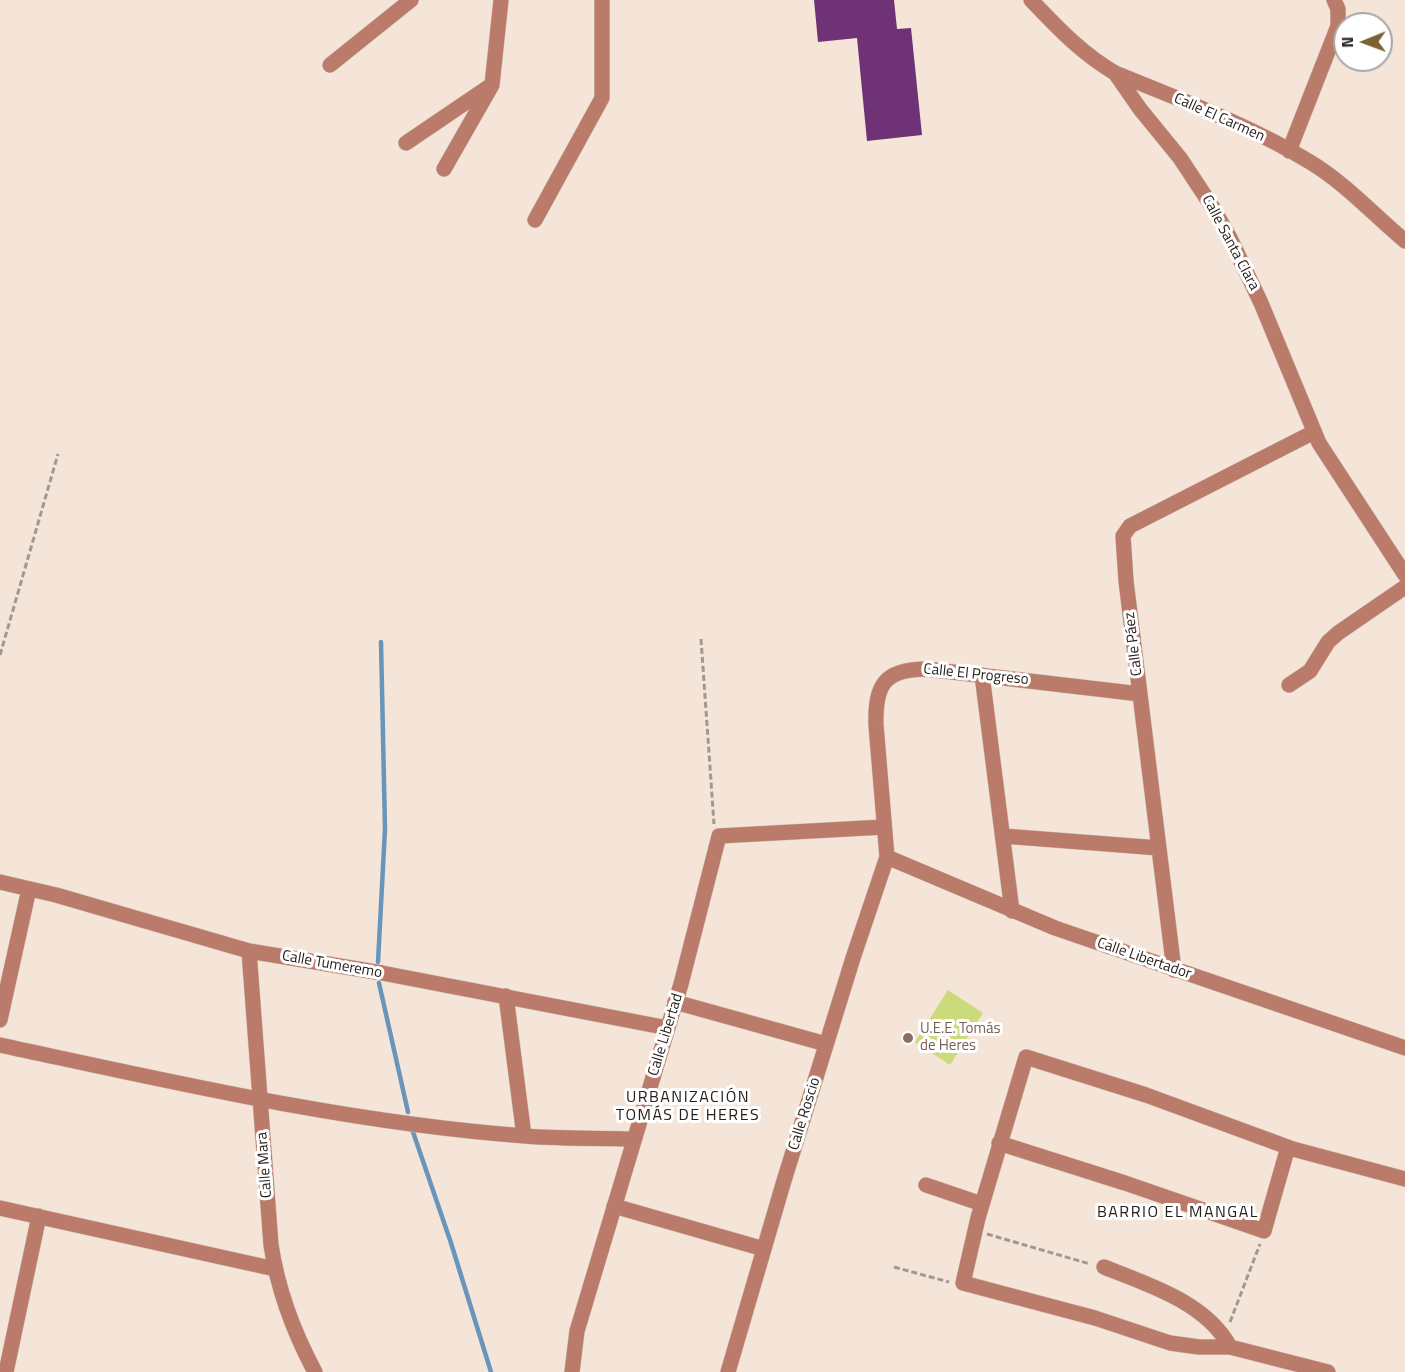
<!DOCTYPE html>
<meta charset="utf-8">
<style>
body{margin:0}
#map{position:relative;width:1405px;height:1372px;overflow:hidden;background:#f5e5d8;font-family:"Titillium Web",sans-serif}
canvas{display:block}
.north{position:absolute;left:1333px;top:12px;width:60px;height:60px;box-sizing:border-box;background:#fff;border:2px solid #a8a6a4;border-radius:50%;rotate:269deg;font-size:16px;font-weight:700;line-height:24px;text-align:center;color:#26201c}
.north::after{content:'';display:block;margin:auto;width:21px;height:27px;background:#7b6133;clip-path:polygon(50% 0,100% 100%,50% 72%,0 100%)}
</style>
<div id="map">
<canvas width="1405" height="1372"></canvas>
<div class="north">N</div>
</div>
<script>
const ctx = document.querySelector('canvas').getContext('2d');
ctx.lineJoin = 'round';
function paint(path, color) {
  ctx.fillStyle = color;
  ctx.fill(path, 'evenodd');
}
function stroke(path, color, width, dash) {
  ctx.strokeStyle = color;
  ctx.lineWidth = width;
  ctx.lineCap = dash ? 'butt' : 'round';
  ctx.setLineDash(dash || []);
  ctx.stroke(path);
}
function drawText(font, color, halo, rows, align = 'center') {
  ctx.font = font + ' "Titillium Web",sans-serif';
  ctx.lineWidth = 6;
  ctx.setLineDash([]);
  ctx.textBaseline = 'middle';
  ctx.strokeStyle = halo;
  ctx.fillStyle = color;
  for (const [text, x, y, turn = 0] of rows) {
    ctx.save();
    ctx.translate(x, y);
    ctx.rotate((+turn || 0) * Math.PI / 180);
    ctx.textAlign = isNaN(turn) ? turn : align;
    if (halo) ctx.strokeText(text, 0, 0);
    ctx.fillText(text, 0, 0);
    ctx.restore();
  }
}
const green = new Path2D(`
 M948 990 983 1013 950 1065 915 1042Z`);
const stream = new Path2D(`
 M378 962 385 829 381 642
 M379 983 408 1112
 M412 1129 451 1243 491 1372`);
const building = new Path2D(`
 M814 0H894L897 29 911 28 922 135 867 141 857 38 818 42Z`);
const path = new Path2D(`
 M701 639 714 824
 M0 655 58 454
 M987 1234 1090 1264
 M894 1267 949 1282
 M1230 1322 1260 1244`);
const minor = new Path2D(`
 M1031 0C1058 28 1081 53 1115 73 1181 100 1249 125 1310 162 1345 183 1374 215 1405 241
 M330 65 411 0
 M1115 73 1140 109 1180 158 1213 208 1230 238 1261 303 1319 443 1405 575
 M406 143 490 86
 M1289 151 1338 26V9L1334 0
 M444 169 492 85 501 0
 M535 220 602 98V0
 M982 675 1012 911
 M1289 685 1310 671 1328 642 1338 633 1405 587
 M1003 836 1159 848
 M887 857 1055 928 1405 1048
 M0 882 56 895 249 951 382 973 668 1028
 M249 951 271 1245C278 1291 293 1331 315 1372
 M1174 970 1126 581 1123 536 1130 526 1314 432
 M506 996 524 1136
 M675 1002 826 1044
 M0 1020 29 889
 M0 1045C173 1082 348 1123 525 1136 561 1139 598 1138 634 1139
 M999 1143 1125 1183 1264 1231 1288 1147
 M926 1185 982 1204
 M614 1206 764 1249
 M0 1208 275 1269
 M1104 1267C1148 1285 1206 1302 1230 1347
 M6 1372 39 1216
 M572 1372 577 1331 681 984 719 836 884 827
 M728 1372 783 1184 853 958 887 857 876 725C875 685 884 669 927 669L1140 694
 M1328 1372 1230 1347H1199L1170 1343 1095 1318 963 1283 978 1218 1026 1057 1146 1095 1293 1149 1405 1179`);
const markers = [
 [908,1038,6,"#8d6e63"]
];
const streetNames = [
 ["Calle El Carmen",1219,118,24],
 ["Calle Santa Clara",1230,243,62],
 ["Calle Páez",1134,644,-97],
 ["Calle El Progreso",976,675,6],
 ["Calle Libertador",1144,959,19],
 ["Calle Tumeremo",332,965,10],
 ["Calle Libertad",666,1035,-73],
 ["Calle Roscio",805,1114,-73],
 ["Calle Mara",265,1165,-94]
];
const educationNames = [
 ["U.E.E. Tomás",920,1029],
 ["de Heres",920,1046]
];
const neighbourhoodNames = [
 ["URBANIZACIÓN",688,1098],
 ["TOMÁS DE HERES",688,1116],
 ["BARRIO EL MANGAL",1178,1213]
];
paint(green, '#cbdb7b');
stroke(stream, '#6895b9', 4.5);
paint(building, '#6f3276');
stroke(minor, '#d0c2b6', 16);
stroke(path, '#a4988e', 3, [6, 3]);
stroke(minor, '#bb7b6b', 15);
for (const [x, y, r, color] of markers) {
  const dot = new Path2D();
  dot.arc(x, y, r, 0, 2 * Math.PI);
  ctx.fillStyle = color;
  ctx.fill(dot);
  stroke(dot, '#fff', 2);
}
drawText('15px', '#26201c', '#fff', streetNames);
drawText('15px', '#785e54', '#fff', educationNames, 'left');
ctx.letterSpacing = '1.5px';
drawText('16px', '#26201c', '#fff', neighbourhoodNames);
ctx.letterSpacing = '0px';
</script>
